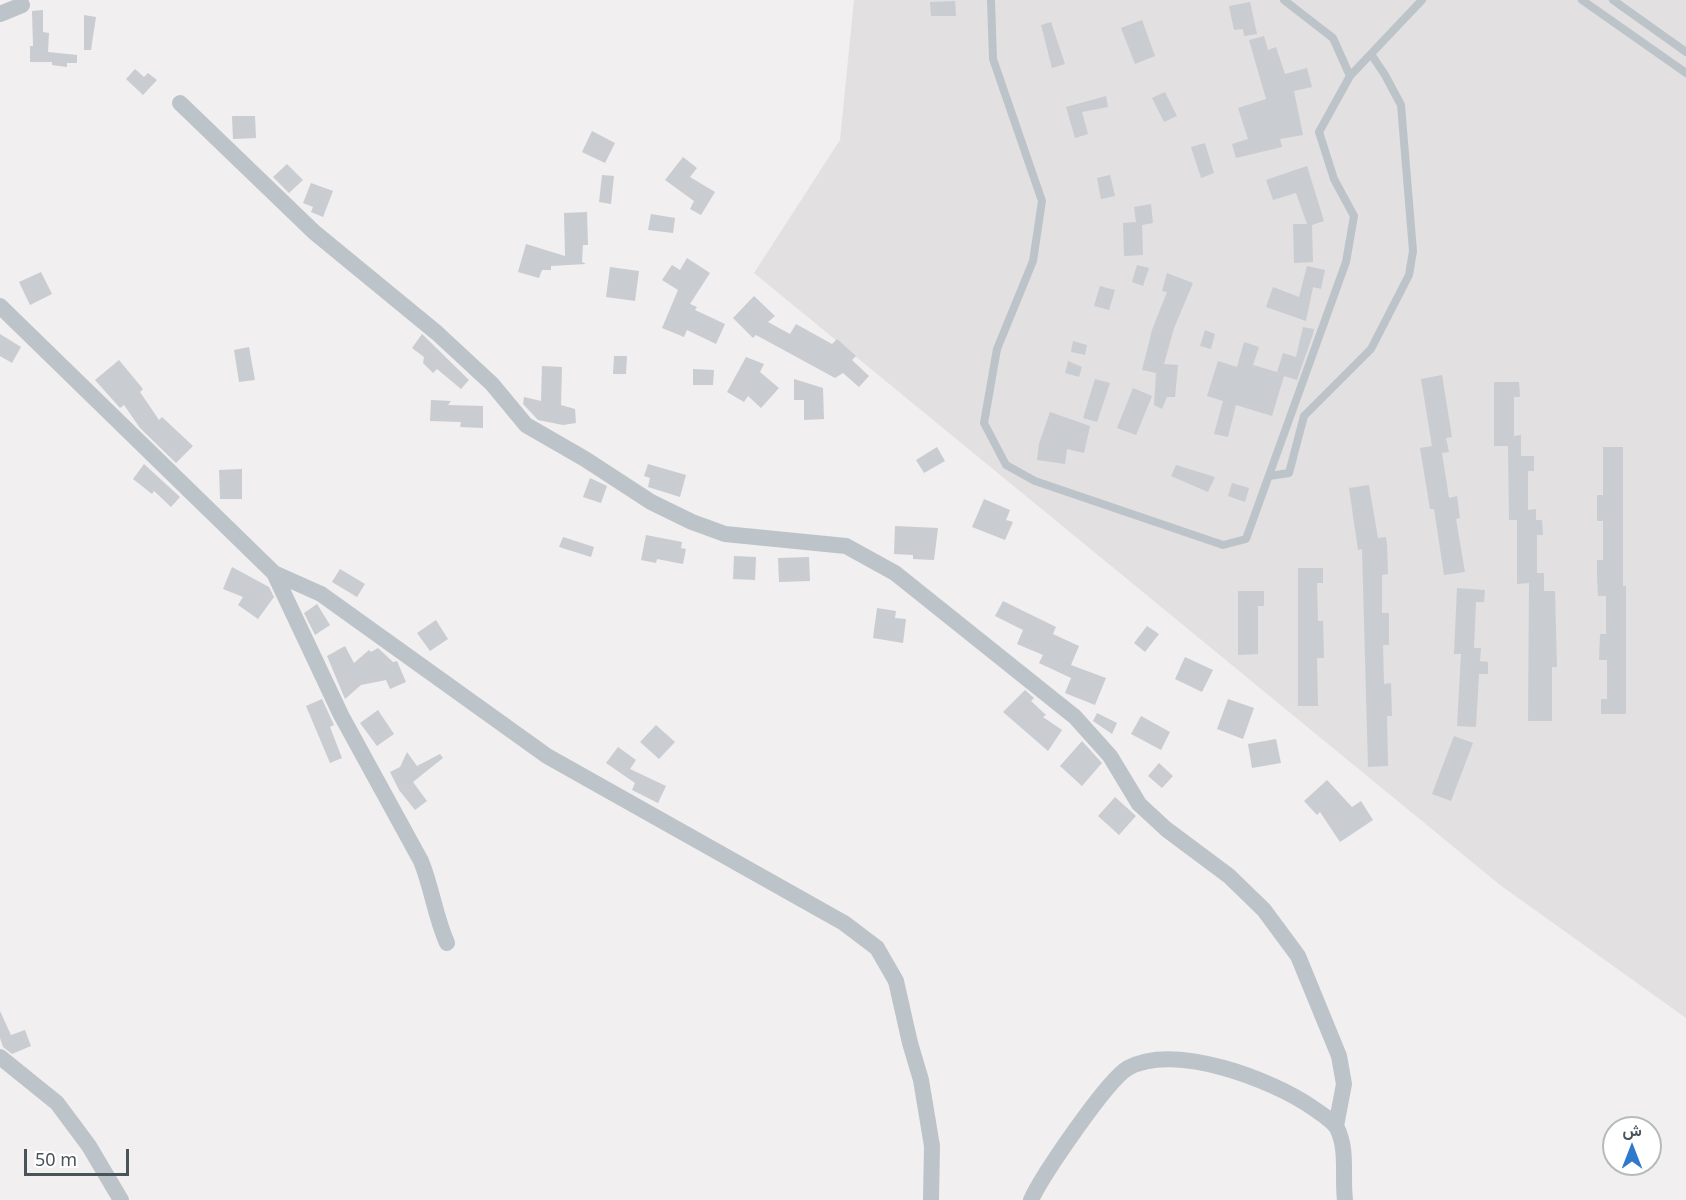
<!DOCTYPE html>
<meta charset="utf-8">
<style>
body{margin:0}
#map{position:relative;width:1686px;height:1200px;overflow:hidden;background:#f1efef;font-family:"Noto Sans",Vazirmatn,sans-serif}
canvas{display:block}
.north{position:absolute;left:1602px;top:1116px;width:60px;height:60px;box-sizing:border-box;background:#fff;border:2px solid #b6babd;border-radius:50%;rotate:0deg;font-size:16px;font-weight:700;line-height:24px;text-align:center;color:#49535a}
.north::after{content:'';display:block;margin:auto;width:21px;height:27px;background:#2e79cc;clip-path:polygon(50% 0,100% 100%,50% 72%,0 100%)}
.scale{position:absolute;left:24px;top:1149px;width:105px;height:27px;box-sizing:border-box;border:3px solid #49535a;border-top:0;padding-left:8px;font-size:18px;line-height:21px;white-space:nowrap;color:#49535a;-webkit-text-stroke:4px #fff;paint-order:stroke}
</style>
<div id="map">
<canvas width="1686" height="1200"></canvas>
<div class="north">ش</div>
<div class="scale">50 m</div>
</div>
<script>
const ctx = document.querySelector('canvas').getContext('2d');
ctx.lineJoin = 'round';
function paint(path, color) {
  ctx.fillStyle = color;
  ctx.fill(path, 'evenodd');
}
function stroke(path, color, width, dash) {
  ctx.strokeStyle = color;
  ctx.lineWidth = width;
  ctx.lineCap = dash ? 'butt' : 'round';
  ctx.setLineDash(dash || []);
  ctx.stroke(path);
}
const education = new Path2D(`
 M854 0H1686V1018L1500 885 754 273 840 140Z`);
const building = new Path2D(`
 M955 1 956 16H931L930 2Z
 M1250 2 1257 34 1244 36 1243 29 1234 30 1229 6Z
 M43 10V32L49 33 48 52 77 55V63H67V67L52 65V62H30V46H33L32 11Z
 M84 15 96 17 91 50H84Z
 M1142 20 1155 56 1135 64 1121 28Z
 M1051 22 1065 64 1052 68 1041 25Z
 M1264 36 1268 50 1276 47 1285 74 1307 68 1312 87 1294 91 1303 135 1280 139 1282 147 1236 158 1232 144 1248 139 1238 108 1266 99 1249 40Z
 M135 69 144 77 148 73 157 80 143 95 126 79Z
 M1165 92 1177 116 1164 122 1152 98Z
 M1106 96 1108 107 1082 112 1088 134 1075 138 1066 107Z
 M232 116H255L256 138 233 139Z
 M592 131 615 143 605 163 582 152Z
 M1205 143 1214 173 1201 178 1191 147Z
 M683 157 697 168 690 177 715 192 701 215 690 209 694 201 665 180Z
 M287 164 303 180 289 193 273 177Z
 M1307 166 1324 221 1312 225 1313 262 1294 263 1293 224H1307L1296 193 1273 200 1266 180Z
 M602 175 614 176 611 204 599 202Z
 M1110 175 1115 196 1101 199 1097 178Z
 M311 183 333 191 323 217 311 212 313 207 303 203Z
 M1151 204 1153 223 1142 225 1143 255 1124 256 1123 223 1136 222 1134 207Z
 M587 212 588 245H583L582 262 586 264 551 266V270H542L539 278 518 272 526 244 565 256 564 213Z
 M651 214 675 218 673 233 648 230Z
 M687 258 710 273 690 304 697 307 695 310 725 324 716 344 687 330 684 337 662 328 678 290 662 280 672 265 680 270Z
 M1137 265 1149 268 1143 286 1132 282Z
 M1307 266 1325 270 1321 289 1313 287 1306 321 1266 307 1273 287 1299 297Z
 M610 267 639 271 635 301 606 297Z
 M41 272 52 294 30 305 19 282Z
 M1167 273 1193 283 1174 328 1164 364 1178 365 1175 397H1167L1162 409 1154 405 1156 373 1142 370 1152 330 1167 292 1162 291Z
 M1100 286 1115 290 1109 310 1094 306Z
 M754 296 775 316 768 322 790 334 796 324 832 344 837 339 856 356 852 360 869 376 859 387 843 373 835 378 756 335 753 338 733 318Z
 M1303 327 1314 329 1313 334 1297 380 1284 376 1272 416 1236 405 1228 437 1214 434 1223 401 1207 396 1218 361 1237 367 1244 342 1259 347 1253 365 1277 372 1283 353 1296 357Z
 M1205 330 1215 334 1211 349 1200 346Z
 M0 334 21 347 12 363 0 356Z
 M422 334 469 380 461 389 437 369 433 373 423 363 424 357 412 348Z
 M1073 341 1087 345 1085 355 1071 352Z
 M249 347 255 380 239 382 234 350Z
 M614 356H627L626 374H613Z
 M746 357 764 364 760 372 779 388 761 408 748 396 744 402 727 392Z
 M119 360 143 389 140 392 159 420 162 417 193 446 176 463 140 428 124 405 120 408 95 380Z
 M1068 361 1082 367 1079 377 1065 373Z
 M542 366 562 367 561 405 575 409 576 423 563 425 538 420 523 404 524 397 541 401Z
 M693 369 714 370 713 385H693Z
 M1442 375 1452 437 1446 438 1449 452 1442 453 1449 498 1457 496 1460 518 1456 519 1465 572 1444 575 1434 509H1430L1420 448 1432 446 1421 379Z
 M794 379 823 388 824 419 804 420V400H794Z
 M1095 379 1110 383 1097 422 1083 418Z
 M1494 382H1519L1520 397H1514V436L1521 435V456H1534V471H1528V510L1536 509V520H1542L1543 535H1537V573H1544V591H1555L1557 667H1552V721H1528L1529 583 1517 584V520H1509L1508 446H1494Z
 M1133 388 1152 396 1136 435 1117 428Z
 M431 400 451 401 448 405 483 406V428L460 427 461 422 430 421Z
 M1050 412 1090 426 1084 453 1067 449 1065 464 1037 460 1039 444Z
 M937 447 945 461 924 473 916 460Z
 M1603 447H1623V586H1626V714H1601V699H1607V660H1599L1600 634H1606V596H1598L1597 575V560H1603V521H1597V495H1603Z
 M144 464 180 497 171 507 154 491 152 494 133 479Z
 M648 464 686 475 680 497 648 487 650 478 644 476Z
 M1176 465 1215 477 1208 492 1171 476Z
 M242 469V499H220L219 470Z
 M590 478 607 486 601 503 583 497Z
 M1232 483 1249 488 1245 502 1228 496Z
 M1369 485 1378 538 1386 537 1387 545 1388 574 1382 575V613H1389V645H1383L1384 684 1391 683 1392 716H1387L1388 766 1368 767 1362 549 1358 550 1349 488Z
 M984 499 1010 510 1006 520 1013 522 1005 540 972 527Z
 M895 526 938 528 934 560 913 559V555L894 554Z
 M646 535 682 542 681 548 686 549 683 564 657 559 656 563 641 560Z
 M563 537 594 547 591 557 559 547Z
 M734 556 756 557 755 580 733 579Z
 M809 557 810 581 779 582 778 558Z
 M232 567 269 587 274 597 258 619 238 605 243 597 223 589Z
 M1298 568H1323V583H1317L1318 621H1323L1324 658H1317L1318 706H1298Z
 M340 569 365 584 357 597 332 582Z
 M1457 588 1485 590 1484 602H1476L1474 648H1481L1480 661 1488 662V674H1479L1476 727 1457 726 1461 654H1454Z
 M1238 591H1264V606H1258V654L1238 655Z
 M1003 601 1056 627 1053 634 1079 646 1071 665 1106 678 1095 705 1065 693 1071 678 1039 663 1043 655 1017 644 1023 630 995 616Z
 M317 604 330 625 315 635 304 613Z
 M877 608 896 611 895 618 906 619 903 643 873 638Z
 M436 620 448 639 430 651 417 633Z
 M1147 626 1159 634 1145 652 1134 643Z
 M345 646 354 663 369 650 371 652 378 648 393 662 397 661 406 682 390 689 386 680 361 685 345 699 327 656Z
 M1185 657 1213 670 1202 692 1175 679Z
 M1025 690 1034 698 1031 701 1046 715 1043 717 1062 730 1048 751 1003 712Z
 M322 699 334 725 330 727 342 758 330 763 306 706Z
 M1228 699 1254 708 1243 739 1217 729Z
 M378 710 394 734 377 746 360 723Z
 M1097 713 1117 723 1112 734 1093 721Z
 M1141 716 1170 732 1161 750 1131 734Z
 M656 725 675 742 659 759 640 742Z
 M1454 736 1473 743 1451 801 1432 794Z
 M1276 739 1281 763 1252 768 1248 744Z
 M1082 741 1102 763 1082 786 1060 766Z
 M618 747 636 760 630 769 666 786 658 803 632 790 635 783 606 763Z
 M407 752 417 766 440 754 443 758 413 782 427 801 415 810 399 790 390 772 400 767Z
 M1159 763 1173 776 1162 788 1148 776Z
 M1327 780 1352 807 1361 801 1373 820 1340 842 1320 812 1317 815 1304 801Z
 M1115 797 1136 816 1119 835 1098 816Z
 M0 1011 11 1035 25 1030 31 1046 12 1054 3 1047 0 1038Z`);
const lane = new Path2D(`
 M991 0 993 59 1042 201 1033 261 997 349 984 423 1006 465 1035 481 1223 545 1246 539 1346 262 1354 216 1334 179 1319 132 1350 76 1422 0
 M1284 0 1333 38 1350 76
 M1582 0 1686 73
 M1613 0 1686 52
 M1269 476 1289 473 1304 416 1371 349 1409 275 1413 251 1401 105 1385 75 1371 54`);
const street = new Path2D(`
 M0 14 22 5
 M180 103 314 232 437 333 492 384 526 425 585 459 651 502 692 522 725 534 846 546 895 573 1075 717 1110 756 1139 804 1166 829 1229 876 1264 910 1298 956 1339 1056 1344 1084 1336 1126
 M0 306 274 573 321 594 547 756 844 923 877 948 896 981 910 1043 921 1080 932 1146 931 1200
 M274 573 341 715 421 861C432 888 435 916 447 943
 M0 1057 57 1103 89 1146 121 1200
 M1031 1200C1042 1176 1107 1080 1128 1068 1175 1042 1273 1080 1313 1108 1320 1113 1332 1120 1337 1128 1348 1150 1342 1176 1345 1200`);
paint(education, '#e2e0e0');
paint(building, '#c9ccd1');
stroke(lane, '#bcc4ca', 8);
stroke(street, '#bcc4ca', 16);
</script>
